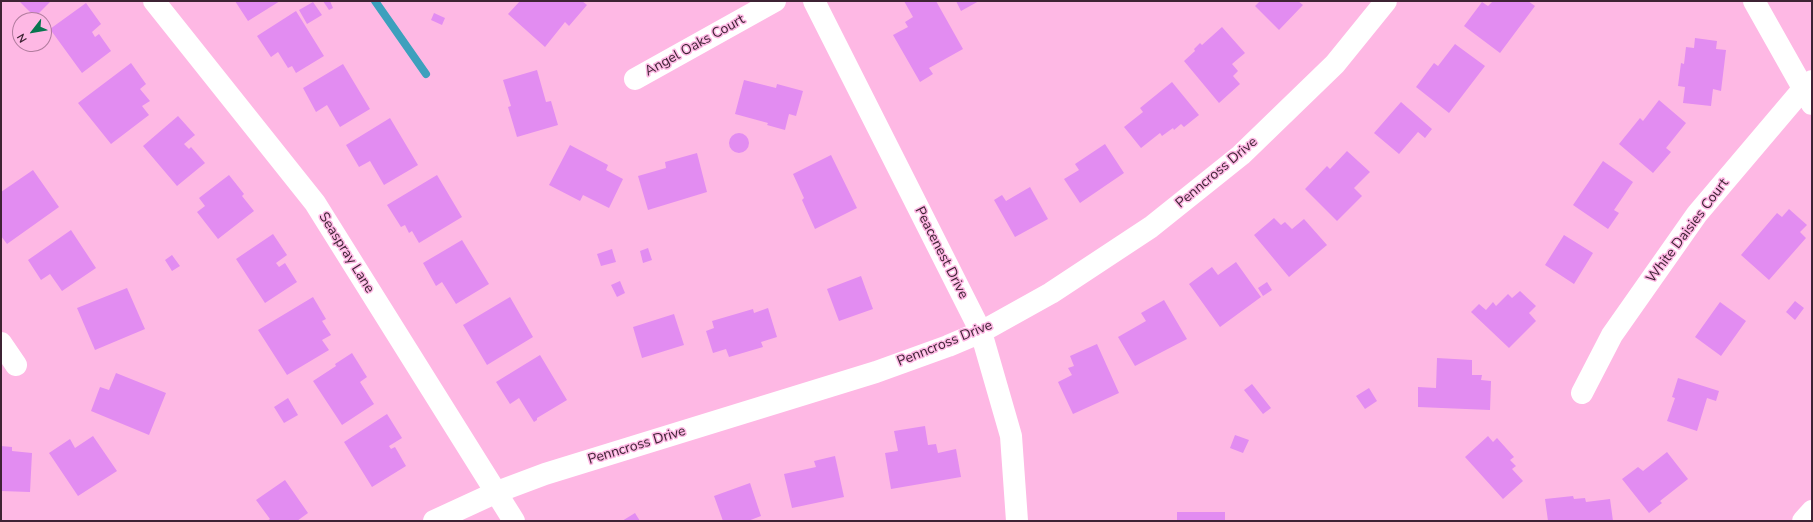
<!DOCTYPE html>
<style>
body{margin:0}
#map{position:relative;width:1813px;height:522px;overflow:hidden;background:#feb8e4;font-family:"Nunito Sans",sans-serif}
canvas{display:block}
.frame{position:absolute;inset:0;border:2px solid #3e2334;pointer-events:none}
.north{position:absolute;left:12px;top:12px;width:40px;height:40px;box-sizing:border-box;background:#feb8e4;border:1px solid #b17c9e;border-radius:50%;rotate:239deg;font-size:11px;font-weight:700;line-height:16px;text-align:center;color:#3e2334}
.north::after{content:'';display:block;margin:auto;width:14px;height:18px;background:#08754f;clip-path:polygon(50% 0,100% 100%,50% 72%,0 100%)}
</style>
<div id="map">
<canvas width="1813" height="522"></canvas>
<div class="frame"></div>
<div class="north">N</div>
</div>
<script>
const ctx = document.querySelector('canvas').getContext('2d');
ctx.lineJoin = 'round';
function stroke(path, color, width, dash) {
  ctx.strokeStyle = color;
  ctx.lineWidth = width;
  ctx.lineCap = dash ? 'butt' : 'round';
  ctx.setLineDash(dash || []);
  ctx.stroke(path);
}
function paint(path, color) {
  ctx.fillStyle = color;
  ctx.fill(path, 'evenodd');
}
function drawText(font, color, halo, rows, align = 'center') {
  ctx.font = font + ' "Nunito Sans",sans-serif';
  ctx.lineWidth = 3;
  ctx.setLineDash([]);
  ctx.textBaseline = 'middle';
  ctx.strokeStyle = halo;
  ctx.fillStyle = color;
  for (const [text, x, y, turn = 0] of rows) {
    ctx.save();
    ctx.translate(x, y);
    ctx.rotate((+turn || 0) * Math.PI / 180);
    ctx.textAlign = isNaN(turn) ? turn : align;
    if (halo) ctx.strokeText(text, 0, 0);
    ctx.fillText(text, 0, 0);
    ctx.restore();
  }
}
const stream = new Path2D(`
 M375 1 426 74`);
const building = new Path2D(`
 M19 1H51L35 17Z
 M235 1H280L248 21Z
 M323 1H330L333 8 329 10Z
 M520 1H582L587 5 569 26 565 22 545 47 508 14Z
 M904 1H936L963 49 929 68 933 74 920 82 893 35 908 27 905 22 913 17Z
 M956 1H979L961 11Z
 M1260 1H1298L1303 5 1279 30 1255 6Z
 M1493 1H1528L1535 6 1500 53 1464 26 1482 2 1488 6Z
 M313 2 322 15 307 24 299 10Z
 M86 3 101 24 92 32 95 37 99 34 111 51 82 73 50 29Z
 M296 11 324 56 296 73 292 66 288 68 278 52 271 57 257 36Z
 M434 13 445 18 442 25 431 20Z
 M1222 27 1245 53 1232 64 1238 71 1233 76 1240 84 1219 103 1184 61 1195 51 1194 49 1200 43 1202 45Z
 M1695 38 1717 41 1716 49 1726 50 1721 91 1713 89 1711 106 1683 103 1685 87 1678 86 1681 63 1684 64 1686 47 1694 48Z
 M1455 44 1485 66 1449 113 1416 87 1434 63 1438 66Z
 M131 63 146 84 140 89 150 101 142 106 149 115 111 144 78 103Z
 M343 64 370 109 340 127 327 105 316 112 303 88Z
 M537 70 546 102 551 101 558 125 517 137 508 107 511 106 503 80Z
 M744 80 776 88 777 84 803 91 796 116 789 114 785 130 767 125 768 123 735 114Z
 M1172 82 1199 115 1184 127 1181 124 1174 130 1173 128 1162 136 1160 133 1141 148 1124 127 1143 112 1140 108Z
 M1659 100 1686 123 1666 148 1671 152 1653 173 1619 144 1640 118 1643 121Z
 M1401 102 1432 129 1425 138 1418 132 1399 154 1374 133Z
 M178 116 195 135 184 144 189 149 191 147 205 163 177 186 143 146Z
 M390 118 418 165 384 185 370 161 359 167 346 145Z
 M729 143a10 10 0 1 1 20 0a10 10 0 1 1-20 0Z
 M1105 144 1124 173 1080 203 1064 179 1079 170 1075 164Z
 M570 145 608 165 606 170 623 179 609 208 583 195 580 201 549 185Z
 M1347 151 1370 172 1354 188 1362 196 1337 221 1305 189 1327 166 1330 169Z
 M697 153 707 192 648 210 638 176 666 168 665 162Z
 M831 155 857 208 815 229 802 200 804 198 793 174Z
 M1603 161 1633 182 1614 210 1619 213 1608 229 1573 205Z
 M33 170 59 207 7 244 1 236V192Z
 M229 175 244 194 242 196 254 211 218 239 197 212 205 206 199 198Z
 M437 175 462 217 419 243 412 231 409 233 405 225 401 227 387 205Z
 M1030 187 1048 219 1015 237 994 200 1002 195 1006 201Z
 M1789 209 1807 225 1800 232 1806 238 1769 280 1741 255 1777 213 1782 217Z
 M1274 218 1281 225 1285 222 1292 229 1304 219 1327 245 1289 277 1254 235Z
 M71 230 96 268 62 291 50 274 41 280 28 260Z
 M273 234 287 255 276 263 279 267 285 263 297 282 265 303 236 259Z
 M1564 235 1593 253 1574 284 1545 265Z
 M462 240 489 284 456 304 442 282 436 286 423 263Z
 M648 248 652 260 643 263 640 251Z
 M612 249 616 262 601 266 597 254Z
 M172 255 180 266 172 271 165 260Z
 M1236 262 1261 297 1220 327 1189 284 1212 267 1218 275Z
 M861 276 873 309 839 321 827 289Z
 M620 281 625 293 617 297 611 285Z
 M1267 282 1272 290 1263 296 1258 288Z
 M127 288 145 329 95 350 77 308Z
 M1520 291 1536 306 1529 313 1536 321 1509 348 1471 312 1479 304 1486 310 1493 302 1496 306 1508 294 1512 298Z
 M313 297 326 319 322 321 331 335 322 340 329 350 287 375 258 330Z
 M510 297 533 337 487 365 463 325Z
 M1164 300 1187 339 1135 366 1118 337 1146 321 1141 313Z
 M1795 301 1804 308 1795 320 1786 312Z
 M1720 302 1746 321 1721 356 1695 337Z
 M768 308 777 337 761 342 763 347 729 357 726 349 713 353 706 331 714 328 712 321 753 309 754 313Z
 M674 314 684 345 642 358 633 327Z
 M1097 344 1119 393 1073 414 1058 382 1072 375 1068 368 1074 366 1070 356Z
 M352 353 367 377 360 382 374 404 342 425 313 381 336 366 335 364Z
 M540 355 567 400 537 418V420L534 422 519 398 510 404 496 382Z
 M1437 358 1472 360V375H1482L1481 380 1491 381 1490 410 1418 407V387L1436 388Z
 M116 373 166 393 149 435 91 411 100 387 109 390Z
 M1678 378 1719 391 1716 401 1707 398 1697 431 1667 421 1675 398 1672 397Z
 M1252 384 1271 408 1263 414 1244 390Z
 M1369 388 1377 401 1365 409 1356 396Z
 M288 398 298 415 284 423 274 407Z
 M387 414 402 438 389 446 391 449 395 447 406 466 372 487 344 442Z
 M925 426 928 445 936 444 938 453 956 449 961 477 891 489 885 453 898 451 894 431Z
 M1235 435 1249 440 1243 453 1230 448Z
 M93 436 117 471 78 496 49 453 70 439 75 448Z
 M1488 436 1493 442 1497 438 1514 457 1510 460 1516 466 1512 469 1523 481 1503 499 1465 457Z
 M1 446 12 447V451L32 453 30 492 1 491Z
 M1667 452 1688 479 1660 501 1662 503 1649 513 1622 479 1638 467 1643 471Z
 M835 456 844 497 792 508 784 474 816 467 814 461Z
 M285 480 308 513 297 521 294 520 292 521H267L270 519 256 500Z
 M750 483 761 516 748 521H723L714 496Z
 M1573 496 1574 499 1585 498 1586 502 1610 499 1613 521H1548L1545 499Z
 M1177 512H1225V521H1177Z
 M635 513 640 521H622Z`);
const minor = new Path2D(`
 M154 1 315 203 514 521
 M814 1 981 332 1011 436 1017 521
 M1754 1 1812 104
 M635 79 775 1
 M1 343 16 365
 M1582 393 1612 335 1697 214 1803 89 1812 81
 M434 521 497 492 545 474 876 372 948 346 981 332 1051 293 1151 227 1241 155 1335 64 1386 1`);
const tertiary = new Path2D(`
 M1803 521 1812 511`);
const streetNames = [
 ["Angel Oaks Court",695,46,-29],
 ["Penncross Drive",1217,173,-40],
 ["White Daisies Court",1688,231,-53],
 ["Seaspray Lane",346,253,58],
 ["Peacenest Drive",941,253,63],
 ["Penncross Drive",945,344,-22],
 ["Penncross Drive",637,446,-17]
];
stroke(stream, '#3da0bd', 8);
paint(building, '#e28cf1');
stroke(minor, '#fff', 22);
stroke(tertiary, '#fff', 22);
drawText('14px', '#3e2334', '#feb8e4', streetNames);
</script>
